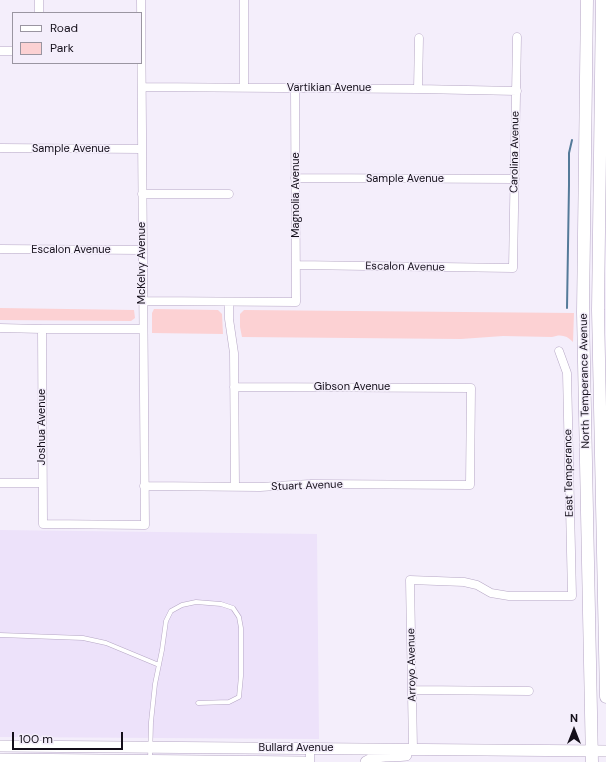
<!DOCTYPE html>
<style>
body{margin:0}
#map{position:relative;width:606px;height:762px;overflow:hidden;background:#f4eefb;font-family:"DM Sans",sans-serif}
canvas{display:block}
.legend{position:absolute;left:12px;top:12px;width:130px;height:52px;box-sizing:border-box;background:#f4eefb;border:1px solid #9a95a1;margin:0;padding:5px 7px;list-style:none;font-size:12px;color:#140f1a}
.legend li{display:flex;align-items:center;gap:8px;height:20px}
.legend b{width:20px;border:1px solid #9a95a1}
.north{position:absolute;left:554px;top:710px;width:40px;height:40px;-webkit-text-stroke:3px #f4eefb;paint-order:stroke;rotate:0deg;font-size:11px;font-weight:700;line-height:16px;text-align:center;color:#140f1a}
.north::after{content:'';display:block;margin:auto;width:14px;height:18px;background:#140f1a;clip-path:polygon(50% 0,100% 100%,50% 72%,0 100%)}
.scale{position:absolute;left:12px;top:732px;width:111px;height:18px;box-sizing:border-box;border:2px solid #140f1a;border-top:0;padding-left:5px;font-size:12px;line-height:14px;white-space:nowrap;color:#140f1a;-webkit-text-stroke:3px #f4eefb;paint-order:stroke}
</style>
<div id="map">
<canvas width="606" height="762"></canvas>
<ul class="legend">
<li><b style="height:5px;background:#fff"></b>Road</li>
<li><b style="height:11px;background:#fcd1d3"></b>Park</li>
</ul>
<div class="north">N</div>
<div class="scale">100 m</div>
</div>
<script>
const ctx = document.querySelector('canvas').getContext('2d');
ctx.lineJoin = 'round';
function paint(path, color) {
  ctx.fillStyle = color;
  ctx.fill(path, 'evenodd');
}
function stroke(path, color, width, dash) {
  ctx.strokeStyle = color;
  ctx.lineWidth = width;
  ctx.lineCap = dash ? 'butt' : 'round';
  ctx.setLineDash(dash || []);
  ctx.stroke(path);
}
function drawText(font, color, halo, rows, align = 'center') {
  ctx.font = font + ' "DM Sans",sans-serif';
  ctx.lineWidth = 3;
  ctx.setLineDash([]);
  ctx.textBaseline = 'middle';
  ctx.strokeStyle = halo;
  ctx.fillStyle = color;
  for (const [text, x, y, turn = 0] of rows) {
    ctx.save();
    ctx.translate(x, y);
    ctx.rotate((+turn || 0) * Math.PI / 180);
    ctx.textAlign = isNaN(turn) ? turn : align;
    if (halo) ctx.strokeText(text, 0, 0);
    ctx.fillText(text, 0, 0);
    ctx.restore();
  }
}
const built = new Path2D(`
 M0 530 317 534 319 739 0 737Z`);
const green = new Path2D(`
 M0 308 134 310 135 318 131 321 0 320Z
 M154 309 218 310 222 314 223 334 152 333V313Z
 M244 310 574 313 573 342C567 335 560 334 552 337L503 336 461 339 242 337 240 327V314Z`);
const stream = new Path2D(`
 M567 308 569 185V153L572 140`);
const service = new Path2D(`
 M0 635 83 638 106 643 159 665
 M150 760 151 722 155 684 162 650 166 621 171 611 182 605 196 602 221 604 233 608 239 617 241 628V676L239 697 229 702 198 703`);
const minor = new Path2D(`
 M244 0V87
 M39 13V0
 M0 51H13
 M142 87 418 89 517 91
 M418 89 419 38
 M0 148 142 149
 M295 178 515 179
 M142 194H229
 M0 249 143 250
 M296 265 513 268 517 37
 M143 301 296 302 295 88
 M229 302V319L234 353 235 487
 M0 328 42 329H143
 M42 329 43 524 145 525 141 0
 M0 483H42
 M144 486 260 487 310 484 470 485 471 388 234 387
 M412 690 529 691
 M310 748V762
 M413 749 410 580 464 582 477 585 491 593 509 596H572L567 373 559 351`);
const secondary = new Path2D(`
 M0 746 606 751
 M0 759 304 762
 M366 762C381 753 390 757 406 755`);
const primary = new Path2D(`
 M587 0 583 312 592 762
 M602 0 598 310 606 697`);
const streetNames = [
 ["Vartikian Avenue",329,88],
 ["Sample Avenue",71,149],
 ["Carolina Avenue",515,152,-89],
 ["Sample Avenue",405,179],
 ["Magnolia Avenue",296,195,-90],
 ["Escalon Avenue",71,250],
 ["McKelvy Avenue",142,263,-90],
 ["Escalon Avenue",405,267,1],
 ["North Temperance Avenue",585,381,-91],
 ["Gibson Avenue",352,387],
 ["Joshua Avenue",42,427,-90],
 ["East Temperance",569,473,-91],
 ["Stuart Avenue",307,486,-2],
 ["Arroyo Avenue",412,665,-91],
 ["Bullard Avenue",296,748]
];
paint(built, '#ede2fa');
paint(green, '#fcd1d3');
stroke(stream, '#547a99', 2);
stroke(service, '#b6a7c5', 5);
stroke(minor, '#b6a7c5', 9);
stroke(secondary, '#b6a7c5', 12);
stroke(primary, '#b6a7c5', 13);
stroke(service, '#fff', 4);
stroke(minor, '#fff', 8);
stroke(secondary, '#fff', 11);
stroke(primary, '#fff', 12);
drawText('11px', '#140f1a', '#f4eefb', streetNames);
</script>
